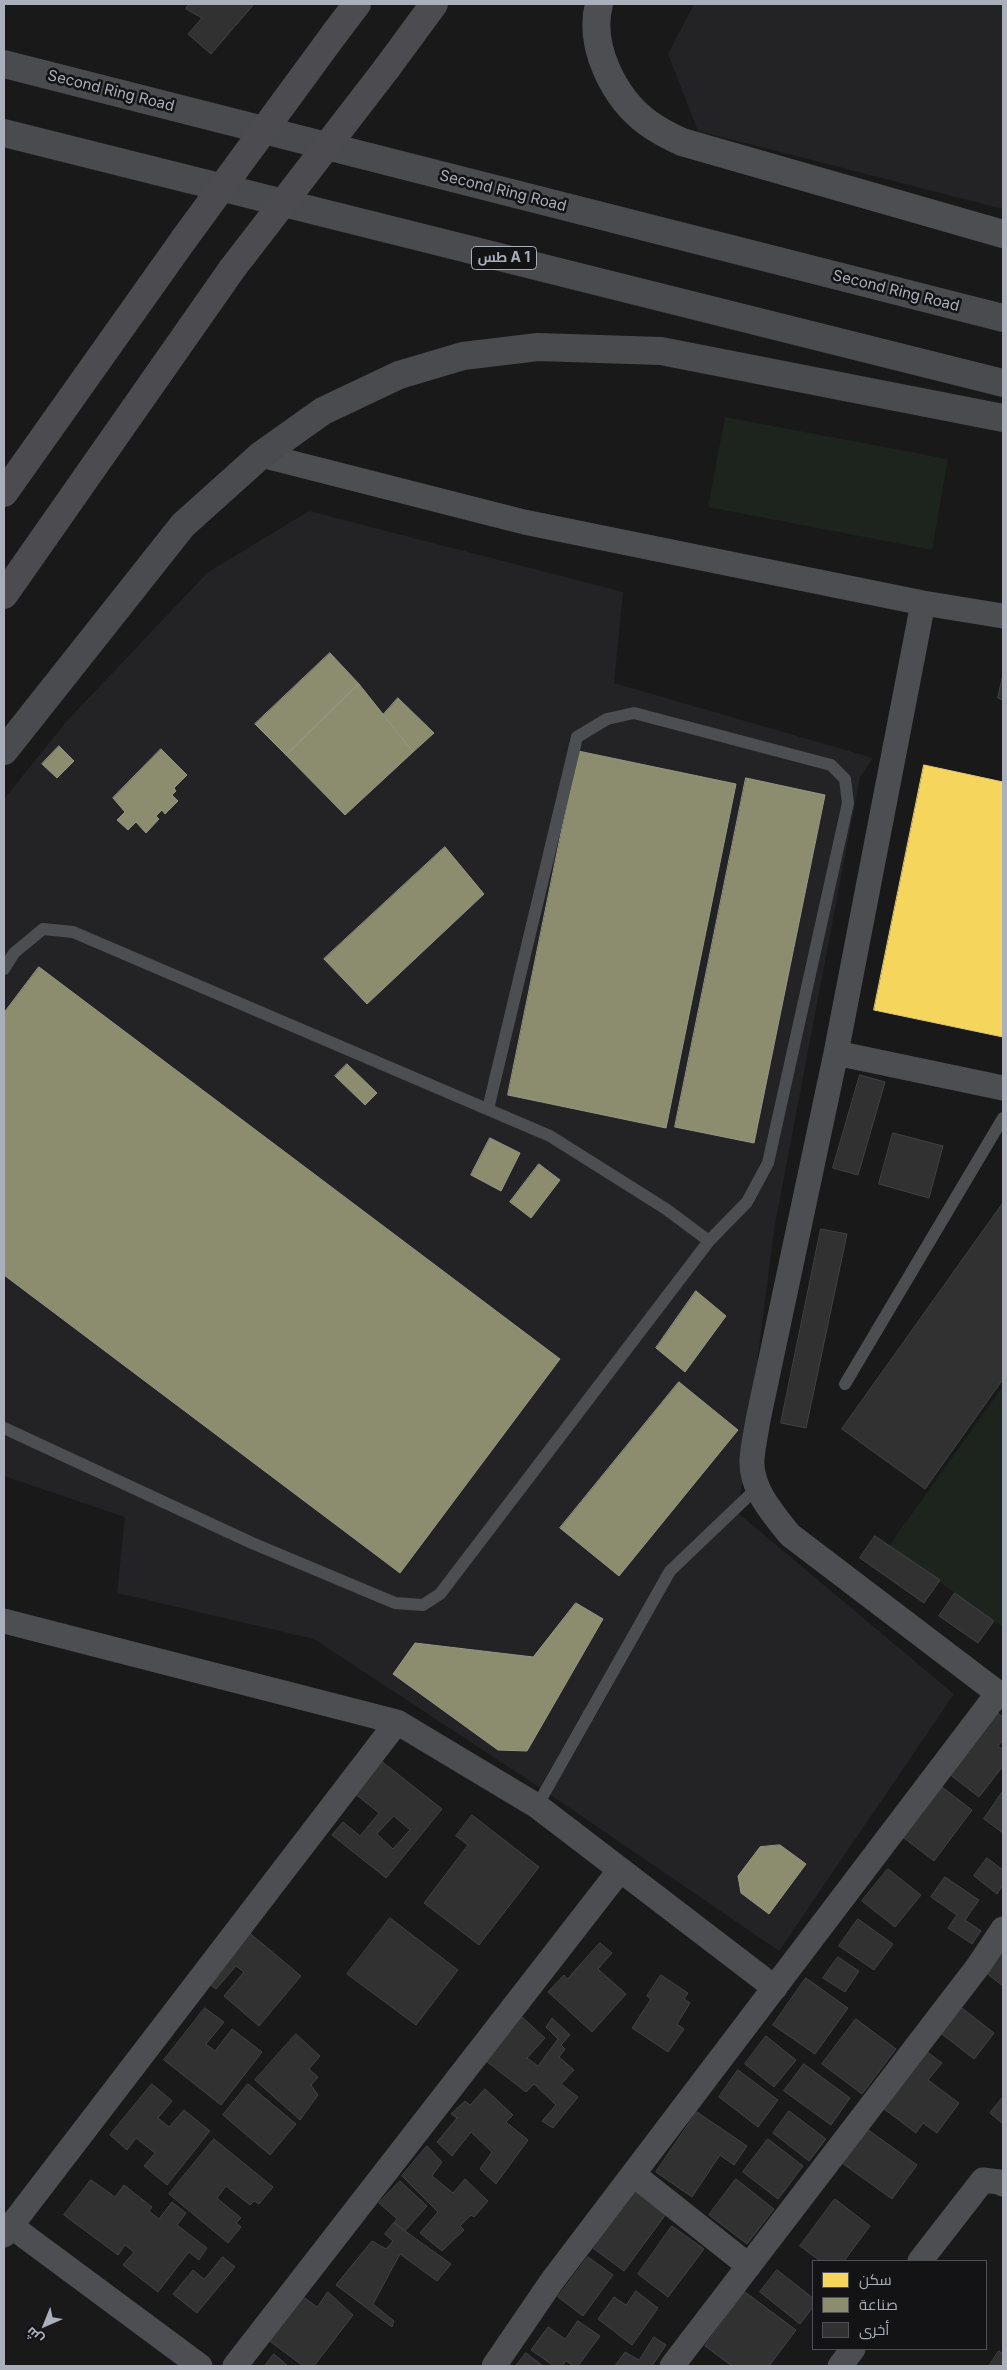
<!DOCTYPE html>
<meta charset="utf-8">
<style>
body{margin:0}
#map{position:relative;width:1007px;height:2370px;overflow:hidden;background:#191919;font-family:Inter,Cairo,sans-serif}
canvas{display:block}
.frame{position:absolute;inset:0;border:5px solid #a9afbb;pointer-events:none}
.legend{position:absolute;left:812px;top:2260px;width:175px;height:90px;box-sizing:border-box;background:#131315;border:1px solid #4f5157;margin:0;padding:6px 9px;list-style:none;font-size:15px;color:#a9afbb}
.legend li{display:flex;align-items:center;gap:10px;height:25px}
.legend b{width:25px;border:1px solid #4f5157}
.north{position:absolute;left:20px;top:2300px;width:50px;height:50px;-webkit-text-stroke:4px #131315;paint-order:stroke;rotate:224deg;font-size:14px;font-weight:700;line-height:20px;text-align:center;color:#a9afbb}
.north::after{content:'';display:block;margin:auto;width:18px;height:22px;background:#a9afbb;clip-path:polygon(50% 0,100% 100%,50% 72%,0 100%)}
</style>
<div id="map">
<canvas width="1007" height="2370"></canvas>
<div class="frame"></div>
<ul class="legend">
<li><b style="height:14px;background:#f6d55c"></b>سكن</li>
<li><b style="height:14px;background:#8c8c6e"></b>صناعة</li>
<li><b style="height:14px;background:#313131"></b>أخرى</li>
</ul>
<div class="north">ش</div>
</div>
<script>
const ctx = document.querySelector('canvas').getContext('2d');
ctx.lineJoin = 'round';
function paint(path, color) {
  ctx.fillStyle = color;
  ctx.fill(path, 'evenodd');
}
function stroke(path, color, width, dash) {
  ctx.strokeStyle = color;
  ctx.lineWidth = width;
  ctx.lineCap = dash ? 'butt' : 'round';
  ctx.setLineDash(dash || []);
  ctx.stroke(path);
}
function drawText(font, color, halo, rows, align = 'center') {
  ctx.font = font + ' Inter,Cairo,sans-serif';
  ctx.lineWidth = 5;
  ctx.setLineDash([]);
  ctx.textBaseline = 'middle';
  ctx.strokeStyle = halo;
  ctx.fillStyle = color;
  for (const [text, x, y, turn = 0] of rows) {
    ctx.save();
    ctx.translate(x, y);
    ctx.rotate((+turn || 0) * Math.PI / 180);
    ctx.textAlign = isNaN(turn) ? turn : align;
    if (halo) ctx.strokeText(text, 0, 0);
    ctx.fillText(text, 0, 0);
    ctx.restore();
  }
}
const built = new Path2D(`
 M694 4H1003V209L698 131 668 54Z
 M309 511 623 592 614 683 873 758 860 777 774 1230 738 1513 954 1694 779 1951 539 1787 314 1639 117 1593 125 1517 4 1476V799L66 722 207 573Z`);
const green = new Path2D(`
 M725 417 948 459 932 550 708 507Z
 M1003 1386V1627L889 1546Z`);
const homes = new Path2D(`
 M924 765 1003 782V1037L874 1010Z`);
const industry = new Path2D(`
 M330 653 359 684 286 755 255 724Z
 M359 684 413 752 345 815 286 755Z
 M398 698 434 733 413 752 383 715Z
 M59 746 74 761 57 778 42 764Z
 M161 749 187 775 174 788 176 791 172 795 178 801 165 814 162 810 156 816 159 819 146 833 136 822 128 830 117 820 125 812 113 798Z
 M578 751 736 784 666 1128 508 1095Z
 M746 778 825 795 754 1143 675 1127Z
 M445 847 484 894 367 1004 324 959Z
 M39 967 560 1359 400 1573 4 1275V1013Z
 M347 1064 377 1093 365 1105 335 1076Z
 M490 1138 520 1153 501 1191 471 1175Z
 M539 1164 560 1180 531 1218 510 1202Z
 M696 1291 726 1316 685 1372 656 1348Z
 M679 1382 738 1430 619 1576 560 1528Z
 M576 1603 603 1619 527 1751 498 1750 393 1674 415 1643 533 1657Z
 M780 1845 806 1864 769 1914 741 1893 738 1876 760 1847Z`);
const building = new Path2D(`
 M189 4H254L211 54 188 34 202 18 186 9Z
 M1003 675V700L998 698Z
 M860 1075 885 1082 858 1175 833 1168Z
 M893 1133 943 1146 929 1198 879 1184Z
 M1003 1203V1379L925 1489 842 1429Z
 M821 1229 847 1234 806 1428 781 1423Z
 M875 1536 940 1580 924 1603 860 1558Z
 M955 1593 994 1621 978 1643 939 1616Z
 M996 1712 1003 1717V1740L998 1746 1003 1750V1766L979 1797 948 1773Z
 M380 1760 442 1809 386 1878 332 1835 343 1822 360 1836 379 1813 354 1793ZM394 1816 410 1830 393 1849 377 1834Z
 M938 1784 972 1810 934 1861 900 1835Z
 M1003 1791V1833L984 1819Z
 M472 1815 539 1867 479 1945 424 1903 468 1845 456 1836Z
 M987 1858 1003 1870V1885L997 1894 974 1876Z
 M888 1869 921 1895 895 1927 862 1901Z
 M945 1877 979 1900 965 1920 981 1931 972 1944 948 1928 957 1915 931 1897Z
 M390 1918 458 1970 416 2025 347 1974Z
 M858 1919 893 1944 874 1970 839 1946Z
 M246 1930 301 1976 259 2026 224 1996 244 1972 236 1966 216 1989 204 1980Z
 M600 1943 612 1953 598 1969 626 1994 592 2032 548 1992 564 1975 567 1979Z
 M1003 1948V1986L985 1972Z
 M838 1957 859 1971 845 1992 823 1978Z
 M661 1975 688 1993 684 1999 690 2003 677 2024 684 2029 668 2052 632 2028 651 1999 647 1996Z
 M806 1978 848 2008 815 2054 773 2025Z
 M958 2005 994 2033 974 2059 938 2031Z
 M205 2008 224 2022 206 2044 215 2051 232 2029 262 2052 221 2105 164 2060Z
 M522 2017 545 2038 527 2058 538 2066 558 2039 546 2027 552 2018 570 2035 561 2045 565 2049 559 2057 574 2070 561 2084 578 2097 553 2128 542 2121 556 2105 534 2084 526 2092 486 2061Z
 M856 2019 896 2049 862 2094 822 2064Z
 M296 2034 320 2056 309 2069 318 2077 311 2085 318 2095 300 2120 255 2080Z
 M766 2036 796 2060 774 2087 745 2064Z
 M923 2049 942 2063 928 2080 959 2103 937 2133 923 2123 916 2133 880 2106Z
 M804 2064 850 2098 831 2125 784 2091Z
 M738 2070 778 2100 758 2127 719 2097Z
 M152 2084 172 2101 158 2118 169 2127 184 2110 210 2131 167 2185 144 2166 155 2153 136 2138 127 2150 110 2135Z
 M248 2084 296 2124 270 2155 223 2115Z
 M485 2089 513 2115 506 2122 528 2140 496 2184 480 2169 492 2152 471 2132 452 2156 437 2142 457 2118 451 2114 465 2101 470 2105Z
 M1003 2097V2124L990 2113Z
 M789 2111 826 2139 809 2161 773 2133Z
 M697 2112 747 2146 734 2165 720 2155 692 2197 656 2172Z
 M867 2129 917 2165 892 2199 842 2163Z
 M214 2139 273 2187 259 2204 254 2201 250 2205 226 2186 217 2198 241 2218 236 2223 241 2227 228 2243 169 2194Z
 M768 2139 803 2166 778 2199 743 2172Z
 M427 2146 442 2162 432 2176 453 2193 465 2179 488 2201 474 2217 471 2215 460 2226 464 2230 442 2251 420 2233 438 2212 402 2176Z
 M736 2179 774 2209 747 2244 709 2215Z
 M91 2180 115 2197 124 2185 152 2207 149 2211 159 2219 172 2202 186 2213 177 2225 207 2248 199 2260 189 2252 158 2292 123 2265 134 2252 125 2245 118 2255 64 2215Z
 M400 2181 427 2206 405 2231 394 2223 397 2219 379 2203Z
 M635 2191 666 2214 624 2271 593 2248Z
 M835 2199 870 2226 844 2261H820L800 2246Z
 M394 2223 451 2264 437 2281 400 2254 373 2304 394 2321 392 2327 336 2285 372 2241 386 2249 393 2241 385 2234Z
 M672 2226 704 2249 668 2297 638 2274Z
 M223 2257 235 2267 197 2313 173 2294 193 2270 204 2279Z
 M588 2257 613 2275 583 2316 558 2297Z
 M777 2270 813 2298V2307L800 2324 760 2292Z
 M636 2291 658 2308 632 2345 598 2319 614 2297 626 2305Z
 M328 2292 353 2315 314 2366H303L267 2339 302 2296 317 2307Z
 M745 2292 796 2330 769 2366H732L705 2346Z
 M578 2321 600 2336 578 2366H574L566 2361 562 2366H554L531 2350 548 2327 565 2339Z
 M654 2337 666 2345 652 2366H615L625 2352 639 2360Z
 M999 2351 1003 2354V2366H989Z
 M526 2353 543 2366H516Z
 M274 2354 288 2366H265Z`);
const service = new Path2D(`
 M4 969 14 953 43 929 73 932 550 1136 666 1209 709 1241 440 1594 423 1605 395 1603 252 1543 4 1428
 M488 1109 577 737 607 719 634 713 831 765 845 779 848 803 768 1163 747 1202 709 1241
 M845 1384 1003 1118
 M537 1806 670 1571 758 1487`);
const minor = new Path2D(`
 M261 455 524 522 923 603 1003 616
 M923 603 836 1053 758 1420C756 1433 753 1446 752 1459 750 1488 773 1514 790 1535L1003 1697
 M836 1053 1003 1088
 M4 1621 397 1722 537 1806 775 1988
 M633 2174 749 2266
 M11 2226 200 2366
 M4 2235 397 1722
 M920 2261 983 2180 999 2182 1003 2184
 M235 2366 620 1870
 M494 2366 552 2281 998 1693
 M672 2366 979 1965 1003 1929
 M840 2366 853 2349`);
const tertiary = new Path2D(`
 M599 4C588 46 614 98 648 123 659 131 671 137 682 142L1003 234`);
const secondary = new Path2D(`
 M335 33 357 4
 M387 68 434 4
 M4 493 184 239
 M4 595 232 269`);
const trunk = new Path2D(`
 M4 64 1003 318
 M4 133 1003 383
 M4 751 183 525 261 455 323 411 399 375 463 356 538 347 661 351 1003 418`);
const secondaryBridge = new Path2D(`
 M184 239 335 33
 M232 269 387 68`);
const shields = [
 [504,258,65]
];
const shieldNames = [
 ["طس A 1",504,258]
];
const streetNames = [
 ["Second Ring Road",111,91,14],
 ["Second Ring Road",503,191,14],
 ["Second Ring Road",896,291,14]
];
paint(built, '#232325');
paint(green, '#1c241d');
paint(homes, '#f6d55c');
stroke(homes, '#dfca78', 1);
paint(industry, '#8c8c6e');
stroke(industry, '#959685', 1);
paint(building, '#313131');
stroke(building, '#414245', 1);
stroke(service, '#4d4e52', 12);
stroke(minor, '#4d4e52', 25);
stroke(tertiary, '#4d4e52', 28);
stroke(secondary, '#4c4c50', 28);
stroke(trunk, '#4a4b4e', 28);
stroke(secondaryBridge, '#4c4c50', 28);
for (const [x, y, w] of shields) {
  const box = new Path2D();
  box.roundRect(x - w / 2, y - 11.5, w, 23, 4);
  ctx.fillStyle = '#131315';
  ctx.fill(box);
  stroke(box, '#a9afbb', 1);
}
drawText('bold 14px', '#a9afbb', null, shieldNames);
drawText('15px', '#a9afbb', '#131315', streetNames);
</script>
